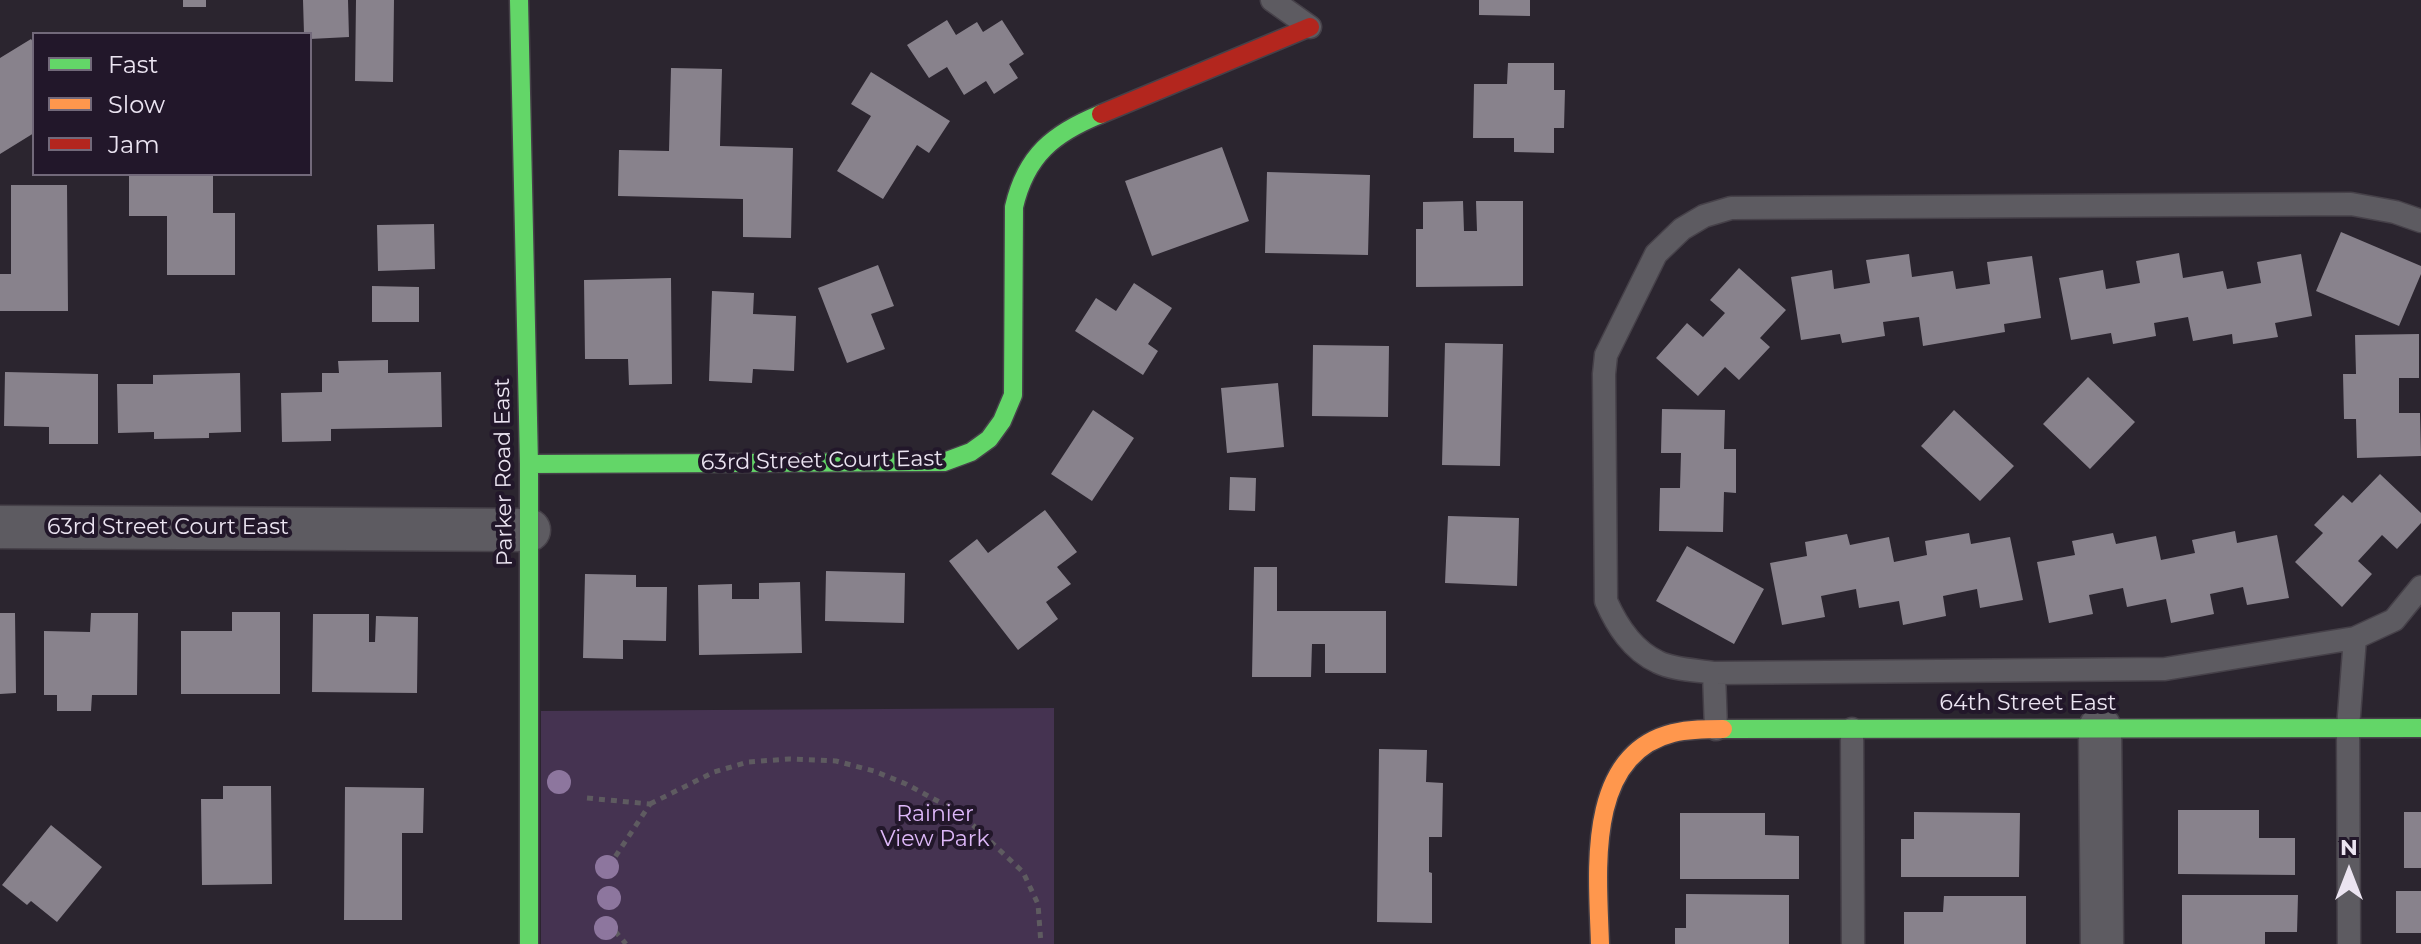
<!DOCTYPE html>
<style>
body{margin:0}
#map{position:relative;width:2421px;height:944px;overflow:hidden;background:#2b252f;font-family:Montserrat,sans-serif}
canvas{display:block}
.legend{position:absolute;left:32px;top:32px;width:280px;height:144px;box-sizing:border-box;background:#22172a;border:2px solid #72697a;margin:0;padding:10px 14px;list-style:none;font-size:24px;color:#ebe4f1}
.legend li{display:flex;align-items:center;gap:16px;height:40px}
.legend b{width:40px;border:2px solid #72697a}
.north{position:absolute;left:2309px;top:832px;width:80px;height:80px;-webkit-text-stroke:6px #22172a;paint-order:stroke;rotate:0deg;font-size:22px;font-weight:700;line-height:32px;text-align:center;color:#ebe4f1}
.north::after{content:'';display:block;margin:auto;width:28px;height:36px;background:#ebe4f1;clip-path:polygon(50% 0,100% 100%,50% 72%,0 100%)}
</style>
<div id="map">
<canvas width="2421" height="944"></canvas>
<ul class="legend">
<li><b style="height:10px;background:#63d668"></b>Fast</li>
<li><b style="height:10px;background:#ff974d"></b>Slow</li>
<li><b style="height:10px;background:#b3261e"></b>Jam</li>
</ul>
<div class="north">N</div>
</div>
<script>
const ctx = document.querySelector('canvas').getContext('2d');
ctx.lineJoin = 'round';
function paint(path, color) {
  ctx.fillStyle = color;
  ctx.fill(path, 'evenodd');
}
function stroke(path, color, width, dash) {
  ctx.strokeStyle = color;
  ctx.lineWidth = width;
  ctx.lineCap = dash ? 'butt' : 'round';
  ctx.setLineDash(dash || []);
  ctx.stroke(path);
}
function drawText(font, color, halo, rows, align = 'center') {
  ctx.font = font + ' Montserrat,sans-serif';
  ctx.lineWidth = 8;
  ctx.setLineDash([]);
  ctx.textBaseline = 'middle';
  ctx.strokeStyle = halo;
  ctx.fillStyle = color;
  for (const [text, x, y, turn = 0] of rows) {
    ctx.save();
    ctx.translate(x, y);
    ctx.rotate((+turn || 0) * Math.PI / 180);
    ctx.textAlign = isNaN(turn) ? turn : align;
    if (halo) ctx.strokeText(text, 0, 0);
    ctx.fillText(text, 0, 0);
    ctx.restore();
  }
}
const green = new Path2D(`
 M1054 708V944H541V711Z`);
const building = new Path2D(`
 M183 0H206V7H183Z
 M303 0H348L349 37 310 39V34H304Z
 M356 0H394L393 82 355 81Z
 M1479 0H1530V16L1479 15Z
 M947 20 956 35 977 22 983 32 1002 20 1024 54 1009 64 1018 78 994 94 986 81 964 95 947 67 929 78 907 45Z
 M31 39 34 43V133L0 154V58Z
 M1508 63H1554V90H1565L1564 128H1554V153L1514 152V138H1473L1474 84H1507Z
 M671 68 722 69 720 146 793 148 791 238 743 237V199L618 196 619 150 669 151Z
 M871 72 950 121 929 153 917 145 883 199 837 171 871 116 851 104Z
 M1222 147 1249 221 1152 256 1125 181Z
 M1267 172 1370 175 1368 255 1265 253Z
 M129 175H213V213H235V275H167V216H129Z
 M11 185H67L68 311H0V274H11Z
 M1463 201 1464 231H1477L1476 201H1523V286L1416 287V229H1423V202Z
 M434 224 435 269 378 271 377 225Z
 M2341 232 2421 266V274L2399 326 2316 291Z
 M2179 253 2183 278 2223 271 2227 289 2261 283 2257 262 2301 254 2312 316 2275 323 2278 337 2233 344 2232 334 2193 341 2188 317 2154 323 2156 336 2113 344 2111 333 2071 340 2059 278 2103 270 2106 289 2140 283 2136 261Z
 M1909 254 1912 277 1953 271 1956 289 1990 284 1987 262 2032 256 2041 318 2004 324 2005 332 1923 346 1919 317 1883 322 1885 336 1842 343 1840 334 1801 340 1791 277 1832 270 1834 289 1870 283 1866 260Z
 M878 265 894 306 871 314 885 349 847 363 818 288Z
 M1739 268 1786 310 1760 338 1770 347 1739 380 1725 367 1698 396 1656 358 1687 323 1703 337 1725 313 1710 300Z
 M671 278 672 384 629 385 628 359H585L584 280Z
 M1134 283 1172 308 1148 344 1158 351 1143 375 1075 331 1096 298 1116 311Z
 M372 286 419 287V322H372Z
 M712 291 754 293 753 314 796 316 794 371 753 369 752 383 709 381Z
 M2419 334V378H2399V413H2420L2421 456 2357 458 2356 419H2344L2343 374H2356L2355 335Z
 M1445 343 1503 344 1500 466 1442 465Z
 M1313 345 1389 346 1388 417 1312 416Z
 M388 360V373L441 372 442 427 331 429V441L282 442 281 393 322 392V373H339L338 361Z
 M5 372 98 374V444H49V427L4 426Z
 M240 373 241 432 209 433V438L154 439V432L118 433 117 384H153V375Z
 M2088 377 2135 422 2090 469 2043 424Z
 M1278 383 1284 447 1227 453 1221 388Z
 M1662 409 1725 410 1724 449H1736V493L1724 492 1723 532 1659 531 1660 488H1680L1681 453H1661Z
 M1093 410 1134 438 1092 501 1051 474Z
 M1954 410 2014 466 1980 501 1921 446Z
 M2380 474 2421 513V523L2397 549 2382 535 2358 561 2372 574 2342 607 2295 562 2323 533 2314 525 2343 495 2352 503Z
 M1230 477 1256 478 1255 511 1229 510Z
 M1045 510 1077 552 1057 567 1071 584 1046 602 1058 619 1018 650 949 561 977 539 988 553Z
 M1448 516 1519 518 1517 586 1445 583Z
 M2235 531 2237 543 2277 535 2289 598 2247 605 2243 587 2210 594 2214 614 2171 623 2166 599 2127 607 2123 588 2089 595 2093 614 2049 623 2037 562 2075 555 2072 541 2113 533 2116 544 2156 536 2161 560 2195 553 2192 540Z
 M1969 533 1971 544 2010 537 2023 600 1980 608 1977 589 1943 596 1946 616 1903 625 1899 601 1859 608 1856 589 1821 596 1825 617 1782 625 1770 563 1807 556 1805 542 1847 534 1850 545 1889 537 1894 562 1927 555 1925 541Z
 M1687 546 1764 589 1734 644 1656 601Z
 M1254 567H1277V611H1386V673H1325V644H1312L1311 677H1252Z
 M826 571 905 573 904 623 825 621Z
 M585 574 636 575V587H667L666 641 623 640V659L583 658Z
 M800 582 802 653 699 655 698 585 732 584V599H759V583Z
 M232 612H280V694H181V631H232Z
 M0 613H15L16 693 0 694Z
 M91 613H138L137 695H92L91 711H57V695H44V631L90 632Z
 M313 614H369V642H375L376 616 418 617 417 693 312 692Z
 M1379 749 1427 750 1426 782 1443 783 1442 837H1429V872L1432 873V923L1377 922Z
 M223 786H271L272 884 202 885 201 799H223Z
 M345 787 424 788 423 833H402V920H344Z
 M2178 810H2259V838H2295V875L2178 874Z
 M1914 812 2020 813 2019 877H1901V839H1914Z
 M2404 812H2421V868H2404Z
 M1680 813H1765V835L1799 836V879H1680Z
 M51 825 102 867 57 922 31 901 27 905 2 885Z
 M2396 891H2421V933H2396Z
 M1686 894 1789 895V944H1675V928H1686Z
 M2182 895H2298L2297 932H2265V944H2182Z
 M1944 896H2026V944H1904V912H1943Z`);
const path = new Path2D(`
 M587 798 650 804 615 857
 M650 804 714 772 748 762 789 759 836 761 874 771 906 784 960 813 1023 872 1038 904 1041 944
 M615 931 626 944`);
const lane = new Path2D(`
 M1272 0 1310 27
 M2421 221 2395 212 2351 204 1731 208 1704 216 1682 229 1656 254 1606 355 1604 374 1606 601C1617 626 1632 650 1658 662 1674 670 1697 670 1714 673L2165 669 2355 638 2394 620 2421 587
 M1714 673 1716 729
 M1852 729 1853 944
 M2349 944 2348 728 2355 638`);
const street = new Path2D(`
 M0 527 529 530
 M2100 728 2102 944`);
const fast = new Path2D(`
 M519 0 529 464V944
 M529 464 944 462 971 452 989 439 1002 421 1013 395 1014 207C1026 155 1054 133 1101 114
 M1723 729 2421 728`);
const slow = new Path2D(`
 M1600 944C1598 875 1584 755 1673 733 1690 729 1706 729 1723 729`);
const jam = new Path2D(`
 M1101 114 1310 27`);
const trees = [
 [559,782],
 [607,867],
 [609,898],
 [606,928]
];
const streetNames = [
 ["63rd Street Court East",822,461,-1],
 ["Parker Road East",504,472,-91],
 ["63rd Street Court East",168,528],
 ["64th Street East",2028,704]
];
const parkNames = [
 ["Rainier",935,815],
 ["View Park",935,840]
];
paint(green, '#453351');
paint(building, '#88828c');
stroke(lane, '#464149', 25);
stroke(street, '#464149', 45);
stroke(fast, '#464149', 21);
stroke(slow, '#464149', 21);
stroke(jam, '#464149', 21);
stroke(path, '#5e5b60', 5, [6, 6]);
stroke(lane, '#5d5b61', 22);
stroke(street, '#5d5b61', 42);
stroke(fast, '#63d668', 18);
stroke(slow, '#ff974d', 18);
stroke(jam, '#b3261e', 18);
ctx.fillStyle = '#8d769e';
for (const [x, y] of trees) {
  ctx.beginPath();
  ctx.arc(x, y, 12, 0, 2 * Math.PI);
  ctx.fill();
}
drawText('22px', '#ebe4f1', '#22172a', streetNames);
drawText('22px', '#deb8f9', '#22172a', parkNames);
</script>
